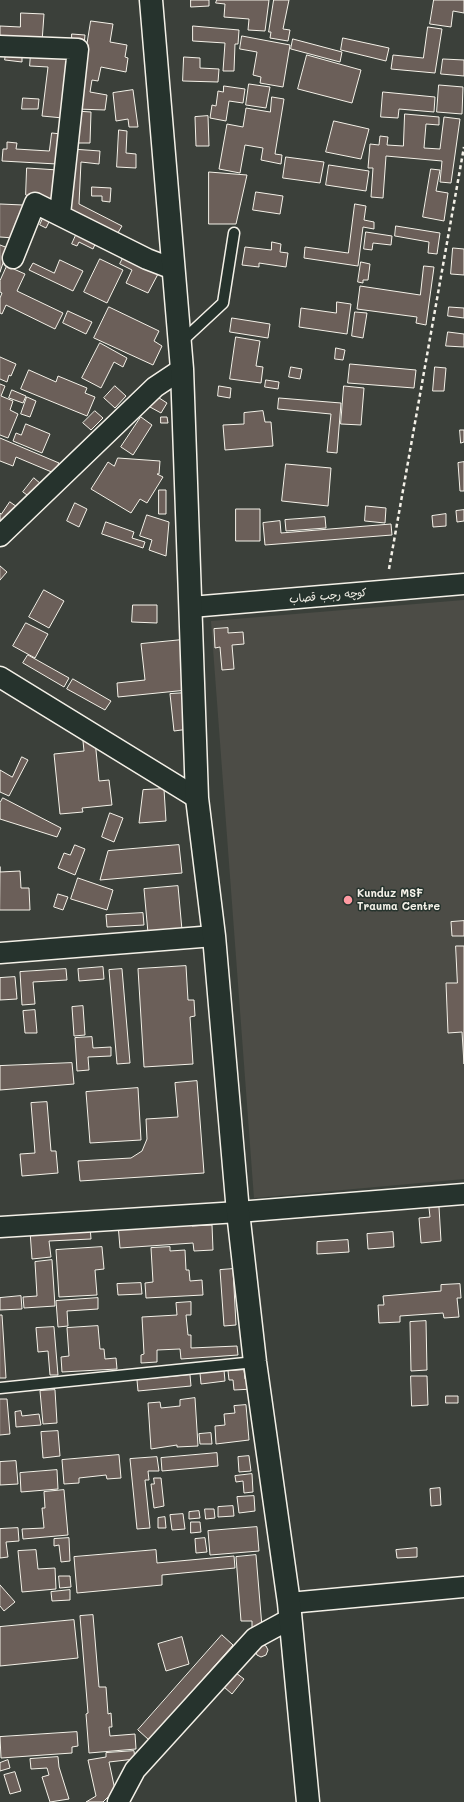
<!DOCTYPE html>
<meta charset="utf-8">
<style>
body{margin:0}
canvas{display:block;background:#3b403a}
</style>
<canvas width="464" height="1802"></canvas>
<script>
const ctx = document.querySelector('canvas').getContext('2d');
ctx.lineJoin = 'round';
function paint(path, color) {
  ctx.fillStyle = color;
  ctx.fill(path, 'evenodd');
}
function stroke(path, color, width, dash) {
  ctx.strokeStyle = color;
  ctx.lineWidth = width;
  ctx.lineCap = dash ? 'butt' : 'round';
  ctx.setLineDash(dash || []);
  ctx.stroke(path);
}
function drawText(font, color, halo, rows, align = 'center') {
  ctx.font = font + ' Mali,"Playpen Sans Arabic",sans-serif';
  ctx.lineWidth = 3;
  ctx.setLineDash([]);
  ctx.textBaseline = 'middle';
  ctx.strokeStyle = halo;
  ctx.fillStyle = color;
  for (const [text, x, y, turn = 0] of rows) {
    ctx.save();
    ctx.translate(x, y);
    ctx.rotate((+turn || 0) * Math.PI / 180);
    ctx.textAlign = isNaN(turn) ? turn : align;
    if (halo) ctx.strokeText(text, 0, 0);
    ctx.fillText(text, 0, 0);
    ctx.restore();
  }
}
const built = new Path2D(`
 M464 600V1179L254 1198 211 621Z`);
const building = new Path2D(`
 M191 0H209V6L191 7Z
 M217 0H269L265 31 248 30 249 19 224 17 225 4 216 3Z
 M274 0H289L283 29 290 30 288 41 270 38 271 32H269Z
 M434 0H464V13L453 11 451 27 430 24Z
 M21 13 44 14 42 42 0 39V26L20 27Z
 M91 21 113 24 110 42 127 45 125 57 128 58 126 72 101 67 98 81 92 80 90 92 107 95 105 110 77 109Z
 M193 26 239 30 238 44H235L234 71H223L225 43 193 41Z
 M428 27 442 29 435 73 391 69 393 55 423 58Z
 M72 34 85 35 84 45 72 44Z
 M242 36 290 45 283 87 260 83 261 77 253 75 257 52 240 49Z
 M343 38 389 48 386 61 341 50Z
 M293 39 342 52 340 62 291 49Z
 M31 53 70 57 63 118 42 116 48 67 30 66Z
 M6 54 22 55V62L5 60Z
 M307 55 361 70 352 103 298 89Z
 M184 57 200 58V68L219 69 218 82 183 81Z
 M443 59 464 60V76L441 74Z
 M249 84 270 87 266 108 246 105Z
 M439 85 463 87 462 114 437 112Z
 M224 86 245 89 243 103 229 101 226 121 210 118 212 105 216 106 218 91 223 92Z
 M133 90 138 127H129L128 119 116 121 113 93Z
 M383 92 435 97 434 112 399 109 398 118 381 117Z
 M272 97 284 99 275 154 282 155 281 164 261 160 263 148 245 145 240 173 219 169 227 124 243 127 246 108 270 112Z
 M23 98 39 99 38 109H22Z
 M76 111 91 112 90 143H75Z
 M405 114 439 117V125L426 124 424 148 440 149 444 117 460 119 451 183 440 182 442 161 386 156 383 198 371 197 373 168H368L370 144 379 145 380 136 388 137 387 145 403 146Z
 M208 116 209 146H196L195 117Z
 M334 121 369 129 361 159 326 152Z
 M119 130 127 131 126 153 136 154V168L117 167Z
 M52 133 61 134 57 164 2 161 3 149H7V142L17 143 16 149 49 151Z
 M72 149 100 151 99 164 81 162 79 204 122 226 116 236 68 211Z
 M286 157 324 162 320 183 283 178Z
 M329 165 369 171 366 191 326 185Z
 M27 168 58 170 56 207 26 195Z
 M431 169 440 170 436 191 448 193 444 221 423 217Z
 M209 172 247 175 236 224H209Z
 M92 187 111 188 110 202 102 201V196H92Z
 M256 192 283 196 280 214 253 210Z
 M0 204 23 205 14 238 0 237Z
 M355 204 366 206 364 220 374 222V229L363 227 358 266 304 258 305 247 348 253Z
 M44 216 51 218 46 228 40 225Z
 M396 226 440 233 437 254 428 253 429 242 395 236Z
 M366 232 392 236 391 245 373 243 372 250 364 249Z
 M77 233 96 242 93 249 79 242 77 246 72 244Z
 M272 242 281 244 280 252 288 253 286 267 259 263V267L242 265 245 247 271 250Z
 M0 245 8 248 0 272Z
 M453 248 464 249V275L451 274Z
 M123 258 158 274 148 293 126 283 132 270 120 264Z
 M100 259 123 270 107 303 84 292Z
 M60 260 83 271 73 291 29 270 33 263 54 273Z
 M361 262 370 264 368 280H363V283L358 282Z
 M7 266 25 274 17 291 63 313 55 329 6 305 2 314 0 313V298L2 293 0 292V281Z
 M424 266 434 267 426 325 416 323 417 317 357 309 360 286 420 295Z
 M337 302 351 304 347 334 299 327 301 308 336 313Z
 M109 307 159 331 154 341 162 346 153 365 94 338Z
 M449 307 464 308V318L448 316Z
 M68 311 92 322 86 334 63 323Z
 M355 312 367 313 363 338 352 336Z
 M232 318 270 324 268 338 230 332Z
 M448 332 464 334V347L446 346Z
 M236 337 260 341 256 366 263 367 261 383 230 379Z
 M100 343 127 358 123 367 114 362 101 388 82 378Z
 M336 348 345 350 343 360 335 359Z
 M0 357 16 364 11 376 9 375 7 382 0 379Z
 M350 364 416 370 414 388 348 383Z
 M291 367 302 369 300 379 289 377Z
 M435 367 446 368 444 391H433Z
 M29 370 56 382 58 376 87 388 85 393 95 397 87 416 21 389Z
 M266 380 279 382 278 389 265 387Z
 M0 384 5 386 1 396 13 401 10 410 18 414 8 438 0 435Z
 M115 386 126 396 115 408 104 398Z
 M219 386 231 388 230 398 218 396Z
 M344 386 364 388 361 425 341 424Z
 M12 390 26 396 23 403 9 398Z
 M156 396 167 403 161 413 150 407Z
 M27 397 36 401 30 417 21 414Z
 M279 398 341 403 337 453 327 452 331 414 278 409Z
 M95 411 103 418 91 430 83 423Z
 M263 411 265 422H271L273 446 225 450 223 425 244 424V413Z
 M141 417 152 425 133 455 121 447Z
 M161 417H167L168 423H161Z
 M26 424 50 434 42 453 13 441 16 433 21 435Z
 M460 430H464V442L461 443Z
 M0 438 59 463 54 473 16 457 13 466 0 461Z
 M118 458 160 461 159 474H157L163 477 147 503 140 499 131 513 91 489 108 462 114 466Z
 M464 462V491H460L458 463Z
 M286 464 331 468 328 506 282 501Z
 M34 478 41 484 31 498 23 492Z
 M159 490H166V514H159Z
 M10 502 20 509 0 535V513L1 514Z
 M75 503 87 509 79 527 67 521Z
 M366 506 386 508 385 523 365 521Z
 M236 509H260V541H236Z
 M464 510V521L457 522 456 511Z
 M446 514V526L433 527 432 516Z
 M147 515 169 522 166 556 149 550 152 540 140 536Z
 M325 517 326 528 286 531 285 520Z
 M280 521 281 533 391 524 392 535 265 545 263 523Z
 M106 522 134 532 132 538 145 542 143 548 102 534Z
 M0 566 7 572 0 580Z
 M44 590 64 601 49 628 29 617Z
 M133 605H157V623L132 622Z
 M26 623 48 634 35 658 13 646Z
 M228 628V633L243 632 244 644 232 645 234 669 222 670 220 647 215 648 214 629Z
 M182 640 187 690 118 697 117 683 145 680 141 644Z
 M28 655 69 678 64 687 23 663Z
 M73 679 111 701 105 710 67 689Z
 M186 693 189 729 174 731 170 694Z
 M95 740 99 781 109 780 112 805 82 808 83 812 60 814 54 754 84 751 83 741Z
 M22 757 28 760 9 796 0 792V770L12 777Z
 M164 789 166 821 139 823 143 790Z
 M3 798 61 828 57 837 0 819V803Z
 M110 813 123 818 114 842 102 837Z
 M75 845 85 849 75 875 58 868 64 853 70 855Z
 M179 845 182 873 100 880 108 851Z
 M0 867V872L20 871 21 888H29L30 910H0Z
 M78 878 113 890 107 910 71 899Z
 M178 886 182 930 148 933 144 889Z
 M58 894 68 897 63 910 54 907Z
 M143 913 144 925 107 927 106 915Z
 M464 921V936H452L451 922Z
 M456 946H464V1064L462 1032 448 1033 446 983H457Z
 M186 966 188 1000H194L195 1016 190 1017 193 1064 144 1067 138 969Z
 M103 967 104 979 79 981 78 969Z
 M66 969 67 980 33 982 35 1004 22 1005 20 972Z
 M122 969 130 1063 117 1064 109 970Z
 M15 977 17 999 0 1000V978Z
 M83 1006 85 1035 74 1036 72 1007Z
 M35 1010 37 1033H25L23 1011Z
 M92 1037 93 1048 111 1047V1056L88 1057 89 1070 77 1071 75 1038Z
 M72 1063 74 1084 0 1090V1066Z
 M197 1081 204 1173 80 1181 78 1161 131 1158 142 1151 147 1139 146 1119 178 1117 175 1083Z
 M138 1088 141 1140 90 1143 86 1092Z
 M47 1102 51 1151H56L58 1173 22 1176 20 1154 35 1153 31 1103Z
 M439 1207 441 1241 421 1243 419 1218 430 1217 429 1208Z
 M192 1220V1226L212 1225 213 1250 194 1251 193 1243 120 1248 118 1224Z
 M90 1226 91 1239 49 1241 51 1257 32 1259 30 1231Z
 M393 1232 394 1247 368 1249 367 1234Z
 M348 1240 349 1252 317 1254V1242Z
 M102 1247 104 1269 95 1270 97 1295 59 1297 56 1250Z
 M170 1247V1251L185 1250 186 1270H189L190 1281 202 1280 203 1295 146 1298 145 1283 153 1282 151 1248Z
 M52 1260 55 1306 24 1308 23 1297 37 1296 35 1262Z
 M233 1269 236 1325 224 1326 220 1270Z
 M141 1283 142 1294 118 1295 117 1284Z
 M460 1284 461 1298H457L459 1317 444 1318 443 1313 400 1316V1322L379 1323 378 1305H384L383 1296 441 1291V1285Z
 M21 1296 22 1309 0 1310V1298Z
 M98 1298V1309L67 1311 68 1326 58 1327 56 1301Z
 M191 1302V1315H186L188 1335H191V1348L237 1346 238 1355 181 1359 180 1349 157 1350V1362L141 1363V1355L144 1354 142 1317 177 1315 176 1303Z
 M0 1315H2L6 1378H0Z
 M426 1321 427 1370 411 1371 410 1322Z
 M98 1326 100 1349H104L105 1359 116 1358 117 1369 62 1372 61 1357 69 1356 67 1328Z
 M54 1327 58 1375H50L48 1351 38 1352 36 1328Z
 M224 1370 225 1381 201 1384 200 1373Z
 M244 1370 245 1379 253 1378V1389L234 1390 233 1380H229L228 1371Z
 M190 1375 191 1386 138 1391 137 1380Z
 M411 1376H427L428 1405 412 1406Z
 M55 1390 57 1423 43 1424 40 1391Z
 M446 1396H458V1403H446Z
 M195 1398 198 1446 177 1447V1445L151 1449 148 1403 160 1402 161 1408 180 1406V1400Z
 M0 1399H7L10 1434 0 1435Z
 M246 1405 249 1440 216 1444 215 1426 225 1425 224 1414 235 1413 234 1406Z
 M21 1411 22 1416 39 1414 41 1425 16 1427 15 1412Z
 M58 1431 60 1456 43 1458 41 1432Z
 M211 1433 212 1444H200L199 1434Z
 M217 1453 218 1466 162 1471 161 1458Z
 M119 1455 121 1478 107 1479 106 1475 79 1478V1483L64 1484 62 1460Z
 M249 1456 251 1471 239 1472 238 1457Z
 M157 1457 159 1471H148L149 1480H145L150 1528 137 1529 130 1459Z
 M16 1461 18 1484 0 1485V1462Z
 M57 1470 58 1489 21 1492 20 1473Z
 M252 1474 253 1492 244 1493 243 1481 236 1482 235 1476Z
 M154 1478H161L164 1506 154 1508 151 1484H154Z
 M440 1488 441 1505 431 1506 430 1489Z
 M64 1490 68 1535 23 1539 22 1529 44 1528 42 1508H45L44 1492Z
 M254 1496 255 1511 239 1513 237 1497Z
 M233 1506 234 1516 218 1517V1507Z
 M205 1509H214L215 1518 206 1519Z
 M199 1511 200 1518 189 1519V1512Z
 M183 1514 185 1529 172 1530 170 1515Z
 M165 1517 166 1528H158V1518Z
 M191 1522H200L201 1532 191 1533Z
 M257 1527 259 1551 210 1555 208 1531Z
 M18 1528 19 1541 6 1542 8 1557 0 1558V1529Z
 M69 1538 70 1561 61 1562 59 1545 54 1546V1539Z
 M205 1538 207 1552 196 1553 195 1539Z
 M417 1548V1557L397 1558 396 1550Z
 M36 1550 38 1569 55 1568 56 1589 22 1592 18 1551Z
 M156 1550 157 1563 234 1556 235 1568 162 1575V1585L77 1593 74 1557Z
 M256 1555 262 1627 252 1628V1621H241L236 1557Z
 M59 1576H70L71 1587 60 1588Z
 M0 1585 15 1602 4 1611 0 1606Z
 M70 1590V1600L52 1601 51 1592Z
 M93 1615 99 1687H106L108 1714 111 1713 112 1727H109L110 1736 135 1734 136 1749 89 1753 86 1714 88 1713 80 1616Z
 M74 1620 78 1658 0 1666V1627Z
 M222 1635 233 1645 149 1740 138 1730Z
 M182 1637 189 1664 166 1671 158 1644Z
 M261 1644 266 1646 268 1650 266 1655 261 1657 257 1655 255 1651Z
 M236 1673 244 1679 232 1694 224 1687Z
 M77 1732 78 1746 72 1747V1753L1 1758 0 1737Z
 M134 1751 135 1759 109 1762 115 1790 103 1802H86L96 1796 88 1760 106 1757V1753Z
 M58 1757 59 1767 69 1799 50 1802 42 1777 49 1775 47 1768 31 1769 30 1759Z
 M8 1760 10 1768 0 1771V1763Z
 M15 1772 21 1791 10 1794 4 1775Z`);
const path = new Path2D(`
 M389 569 464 147`);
const lane = new Path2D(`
 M181 342 223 303 234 233
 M0 1388 255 1362`);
const street = new Path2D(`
 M0 46 78 49 60 214
 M13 258 35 203 147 259 173 269
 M0 536 155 387 182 369
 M191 607 464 584
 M0 677 197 798
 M0 953 214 936
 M0 1227 238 1212 464 1194
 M289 1603 464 1587
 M118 1802 135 1770 255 1638 290 1619`);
const secondary = new Path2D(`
 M151 0 182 369 197 798 214 936 238 1212 255 1362 289 1603 308 1802`);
const markers = [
 [348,900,5,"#ff9aa2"]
];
const streetNames = [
 ["کوچه رجب قصاب",328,596,-5]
];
const poiNames = [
 ["Kunduz MSF",357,894],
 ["Trauma Centre",357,907]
];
paint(built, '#4c4c46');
paint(building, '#6b5f59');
stroke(building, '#f4f1e8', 1);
stroke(lane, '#f4f1e8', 13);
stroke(street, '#f4f1e8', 23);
stroke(secondary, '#f4f1e8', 25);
stroke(path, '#f4f1e8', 2.5, [4, 3]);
stroke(lane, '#26332d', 10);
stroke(street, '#26332d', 20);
stroke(secondary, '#26332d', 22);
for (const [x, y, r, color] of markers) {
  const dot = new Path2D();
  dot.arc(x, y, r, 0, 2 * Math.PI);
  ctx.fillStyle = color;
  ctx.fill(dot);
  stroke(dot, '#26332d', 1.5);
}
drawText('11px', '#f4f1e8', '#26332d', streetNames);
drawText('bold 11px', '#f4f1e8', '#26332d', poiNames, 'left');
</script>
